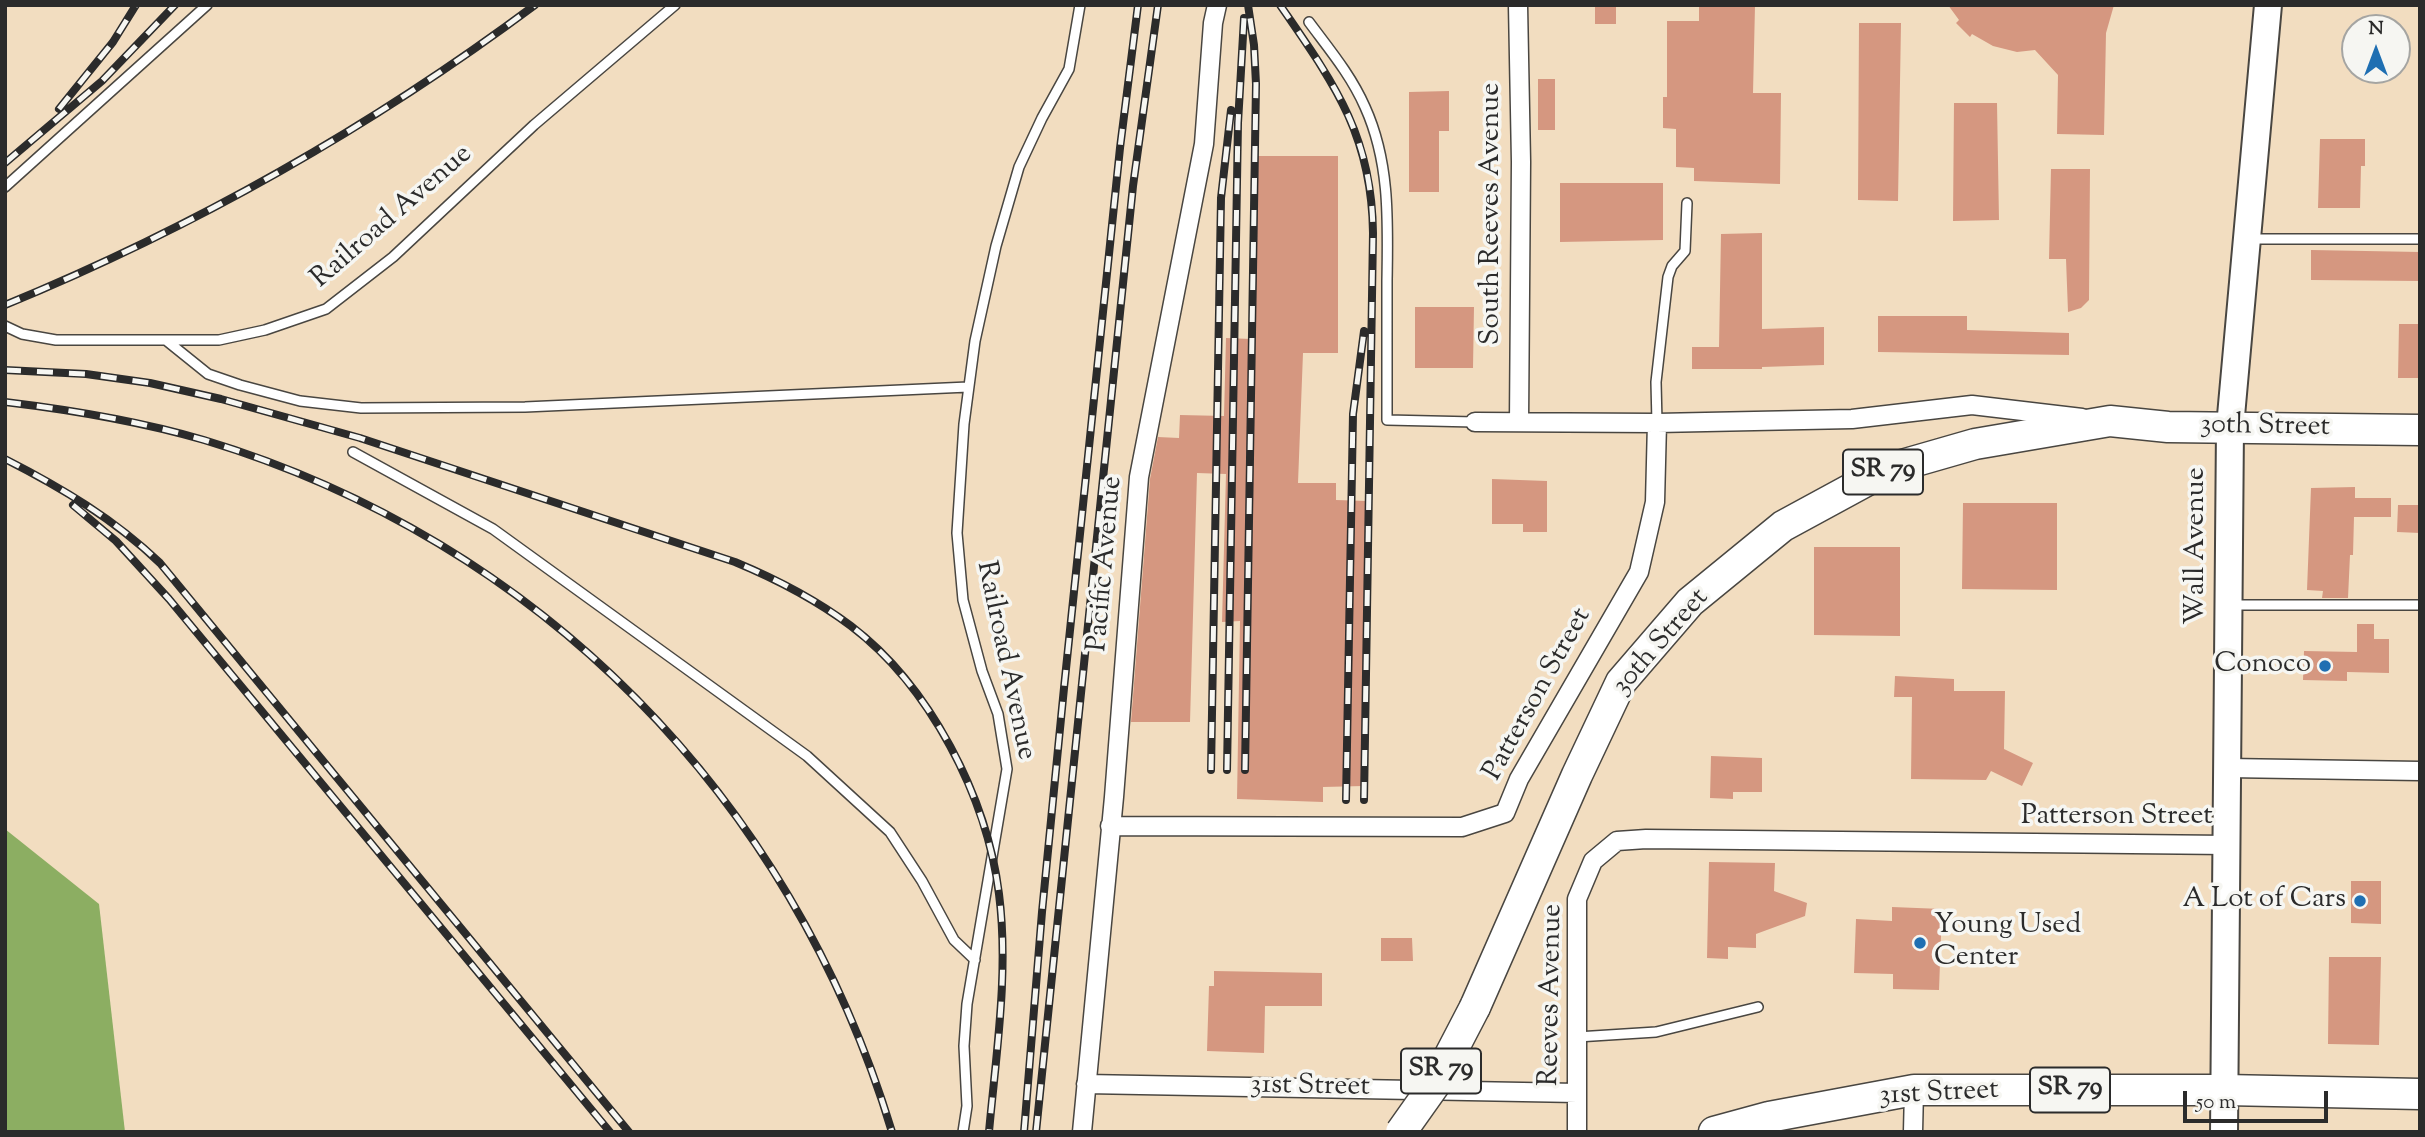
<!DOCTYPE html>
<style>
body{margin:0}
#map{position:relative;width:2425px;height:1137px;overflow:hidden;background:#f2ddc0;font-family:"Sorts Mill Goudy",serif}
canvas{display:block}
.frame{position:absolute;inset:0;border:7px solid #2b2b2b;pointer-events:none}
.north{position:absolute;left:2341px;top:14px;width:70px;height:70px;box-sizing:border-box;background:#f6f6f2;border:2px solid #a5a5a2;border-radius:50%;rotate:0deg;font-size:19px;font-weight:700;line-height:28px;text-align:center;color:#2b2b2b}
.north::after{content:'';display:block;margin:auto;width:24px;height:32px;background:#1f6fb2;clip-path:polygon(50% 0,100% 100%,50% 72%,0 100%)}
.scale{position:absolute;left:2183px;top:1091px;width:145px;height:32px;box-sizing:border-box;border:4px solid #2b2b2b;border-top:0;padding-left:9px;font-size:21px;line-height:24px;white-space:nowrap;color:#2b2b2b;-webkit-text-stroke:5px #f6f6f2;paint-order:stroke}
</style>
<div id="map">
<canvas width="2425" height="1137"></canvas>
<div class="frame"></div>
<div class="north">N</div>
<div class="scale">50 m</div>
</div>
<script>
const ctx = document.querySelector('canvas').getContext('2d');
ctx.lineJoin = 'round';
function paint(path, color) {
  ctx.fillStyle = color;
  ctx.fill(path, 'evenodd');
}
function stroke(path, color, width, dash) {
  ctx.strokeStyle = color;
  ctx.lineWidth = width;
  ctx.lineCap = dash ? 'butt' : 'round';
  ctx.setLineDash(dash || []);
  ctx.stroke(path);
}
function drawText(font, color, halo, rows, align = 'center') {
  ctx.font = font + ' "Sorts Mill Goudy",serif';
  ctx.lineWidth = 7;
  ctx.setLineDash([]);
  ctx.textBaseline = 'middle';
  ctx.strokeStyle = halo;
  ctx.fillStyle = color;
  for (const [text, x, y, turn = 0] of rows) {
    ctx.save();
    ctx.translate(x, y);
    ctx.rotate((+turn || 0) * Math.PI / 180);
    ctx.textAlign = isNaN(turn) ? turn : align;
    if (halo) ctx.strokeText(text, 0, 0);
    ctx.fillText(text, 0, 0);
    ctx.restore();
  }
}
const forest = new Path2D(`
 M5 829 99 904 125 1132H5Z`);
const building = new Path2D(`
 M1595 5H1616V24H1595Z
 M1699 5 1755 6 1753 93H1781L1780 184 1694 181V168L1676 167V129L1663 128V97H1667V21H1699Z
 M1948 5H2114L2106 33 2104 135 2057 134 2058 75 2035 50 2017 52 1993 46 1972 34 1970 37 1956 23 1959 20Z
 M1859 23H1901L1898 201 1858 200Z
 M1538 79H1555V130H1538Z
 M1449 91V131H1439V192H1409V92Z
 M1954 103H1997L1999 220 1953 221Z
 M2320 139H2365V166H2361L2360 208H2318Z
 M1256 156H1338V353H1303L1298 483H1336V500L1367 501 1363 786 1323 787V802L1237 799 1240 621 1222 622 1226 474 1197 473 1190 722H1131L1150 479 1158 437 1179 438 1180 415 1224 416 1226 338 1251 339Z
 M2051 169H2090L2089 300 2081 308 2068 312 2066 259H2049Z
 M1560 183H1663V240L1560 242Z
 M1762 233V329L1824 327V365L1762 367V369H1692V347H1719L1721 234Z
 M2311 250 2420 252V281L2311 280Z
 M1415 307H1474L1473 368H1415Z
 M1878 316H1967V330L2069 333V355L1878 352Z
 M2399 324H2420V378H2398Z
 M1492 479 1547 481V532H1523V524H1492Z
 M2355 487V498H2391V517H2354L2353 555H2350L2348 598H2322L2323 591 2307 590 2311 488Z
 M1963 503H2057V590L1962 589Z
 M2398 505H2420V533L2397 532Z
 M1814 547H1900V636L1814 635Z
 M2357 624H2374V639H2389V673L2347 672V681L2303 680 2304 651 2357 652Z
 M1895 676 1954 679V691H2005L2004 749 2033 763 2022 786 1991 771 1986 780 1911 779 1912 697H1894Z
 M1711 756 1762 758V792H1733V799L1710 798Z
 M1709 862 1775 863 1774 891 1807 903 1805 916 1756 934V948L1728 947V959L1707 958Z
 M2351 881H2381V924L2351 923Z
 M1892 907 1942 909 1939 990 1893 989V974L1854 973 1856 919 1892 921Z
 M1381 938H1412L1413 961H1381Z
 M2329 957H2381L2379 1045 2328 1044Z
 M1214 971 1322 973V1006H1265L1264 1053 1207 1051 1209 986H1214Z`);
const lane = new Path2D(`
 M1309 22C1329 49 1351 75 1365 107 1390 162 1388 221 1387 281 1387 327 1387 374 1387 420L1475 422
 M5 187 207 5
 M2249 239H2420
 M5 326 22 334 56 340H219L265 330 326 309 393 257 534 125 675 5
 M167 341 208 374 240 385 300 401 361 408 525 407 968 387
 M1657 423 1656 382 1668 277 1672 266 1685 251 1687 203
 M353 452 493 529 807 756 890 832 922 881 954 940 975 960
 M2231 605H2420
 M1577 1037 1656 1032 1758 1007
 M963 1132 967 1106 964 1046 967 1004 1007 769 998 714 982 671 963 600 957 533 964 424 975 341 996 246 1019 167 1042 118 1069 69 1080 5`);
const street = new Path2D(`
 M1518 5 1521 162 1519 422
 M1475 422 1657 423 1852 419 1972 405 2082 418
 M2228 768 2420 771
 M1110 826 1462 827 1505 813 1519 779 1639 572 1655 502 1657 423
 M1086 1084 1577 1093
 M1082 1132 1114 797 1139 477 1204 144 1213 23 1217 5
 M1577 1132V899L1593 861 1617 841 1646 839 2228 845
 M1913 1132 1914 1090`);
const secondary = new Path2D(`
 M2224 1132 2230 427 2268 5`);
const primary = new Path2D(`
 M1475 1007 1577 775 1621 682 1690 602 1783 526 1888 469 1975 444 2110 421 2168 427 2420 430
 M1714 1132 1769 1117 1914 1090H2225L2420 1094`);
const rail = new Path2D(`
 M1280 5C1333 82 1372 134 1373 233L1364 800
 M59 109 113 42 136 5
 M5 163 102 81 175 5
 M5 305C195 227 371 127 535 5
 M5 370 86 374 150 383 221 399 360 438 735 562C776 579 815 599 851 626 930 686 987 797 999 894 1009 972 996 1054 989 1132
 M5 402C72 410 139 421 204 440 539 541 791 797 892 1132
 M5 459C62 488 114 519 160 563L629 1132
 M73 505 116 541 169 599 610 1132
 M1211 770 1221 198 1231 110
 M1227 770 1238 123 1244 18
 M1245 770 1256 84 1254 45 1248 5
 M1346 800 1353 414 1364 331
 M1024 1132 1042 912 1064 688 1120 148 1138 5
 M1036 1132 1133 186 1158 5`);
const primaryBridge = new Path2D(`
 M1401 1132 1435 1084 1475 1007`);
const markers = [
 [2325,666,7,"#1f6fb2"],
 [2360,901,7,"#1f6fb2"],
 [1920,943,7,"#1f6fb2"]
];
const shields = [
 [1883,472,80],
 [1441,1071,80],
 [2070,1090,80]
];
const shieldNames = [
 ["SR 79",1883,472],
 ["SR 79",1441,1071],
 ["SR 79",2070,1090]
];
const streetNames = [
 ["South Reeves Avenue",1493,214,-90],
 ["Railroad Avenue",393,218,-41],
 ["30th Street",2265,428,1],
 ["Wall Avenue",2198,546,-90],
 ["Pacific Avenue",1107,564,-85],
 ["30th Street",1662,643,-49],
 ["Railroad Avenue",1004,661,78],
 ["Patterson Street",1539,695,-61],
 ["Patterson Street",2117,818],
 ["Reeves Avenue",1553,995,-89],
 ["31st Street",1310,1088,1],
 ["31st Street",1939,1095,-3]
];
const poiNames = [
 ["Conoco",2311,666],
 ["A Lot of Cars",2346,901],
 ["Young Used",1934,927,"left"],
 ["Center",1934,959,"left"]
];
paint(forest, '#8cae62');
paint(building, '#d59780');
stroke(lane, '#494641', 12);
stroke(street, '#494641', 21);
stroke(secondary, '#494641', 30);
stroke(primary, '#494641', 33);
stroke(lane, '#fff', 9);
stroke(street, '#fff', 18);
stroke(secondary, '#fff', 26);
stroke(primary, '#fff', 30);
stroke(rail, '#2b2b2b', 8);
stroke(rail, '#f6f6f2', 5, [16]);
stroke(primaryBridge, '#494641', 33, []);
stroke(primaryBridge, '#fff', 30);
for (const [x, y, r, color] of markers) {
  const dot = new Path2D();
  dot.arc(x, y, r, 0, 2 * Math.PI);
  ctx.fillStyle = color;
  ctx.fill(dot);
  stroke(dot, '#f6f6f2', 2.5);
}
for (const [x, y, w] of shields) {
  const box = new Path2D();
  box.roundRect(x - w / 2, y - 22.5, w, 45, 5);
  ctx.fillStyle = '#f6f6f2';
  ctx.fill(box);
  stroke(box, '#2b2b2b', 2);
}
drawText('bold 26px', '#2b2b2b', null, shieldNames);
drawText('28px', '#2b2b2b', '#f6f6f2', streetNames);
drawText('28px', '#2b2b2b', '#f6f6f2', poiNames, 'right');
</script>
